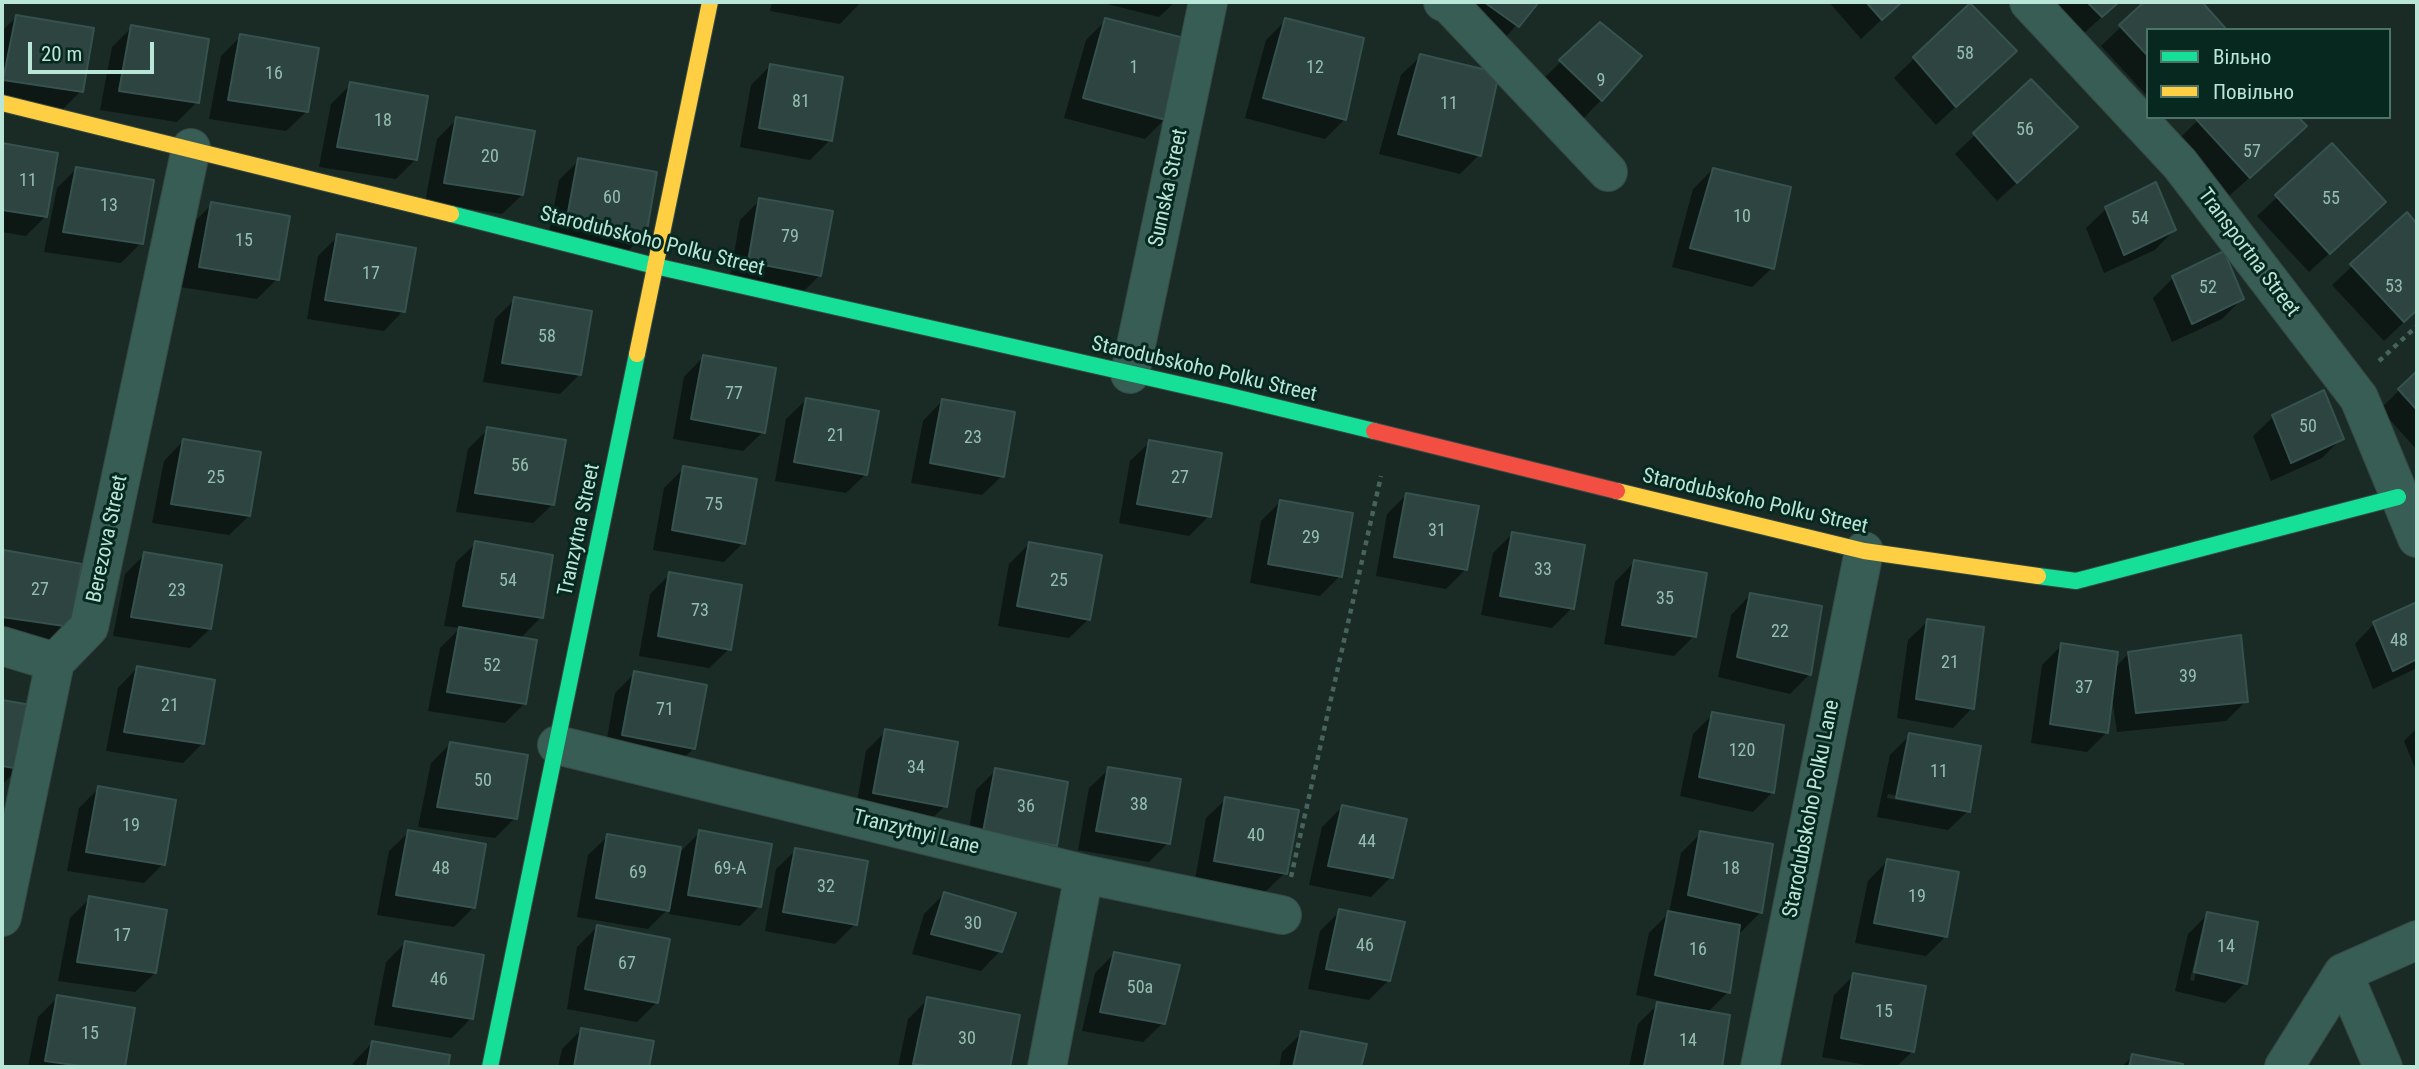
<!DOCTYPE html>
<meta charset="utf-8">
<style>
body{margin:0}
#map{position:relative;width:2419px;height:1069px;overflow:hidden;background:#1a2b26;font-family:"Roboto Condensed",sans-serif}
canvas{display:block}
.frame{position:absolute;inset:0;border:4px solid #b9e6d6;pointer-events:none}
.legend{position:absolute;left:2146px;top:28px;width:245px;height:91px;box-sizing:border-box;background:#07281f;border:2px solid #4e7468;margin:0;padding:9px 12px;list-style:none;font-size:21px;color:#b9e6d6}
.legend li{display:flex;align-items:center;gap:14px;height:35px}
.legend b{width:35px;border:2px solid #4e7468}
.scale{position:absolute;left:28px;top:42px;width:126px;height:32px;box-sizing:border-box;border:4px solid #b9e6d6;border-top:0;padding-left:9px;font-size:21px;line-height:24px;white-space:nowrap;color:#b9e6d6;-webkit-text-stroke:5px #07281f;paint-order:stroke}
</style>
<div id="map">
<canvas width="2419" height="1069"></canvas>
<div class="frame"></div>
<ul class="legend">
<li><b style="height:9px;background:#16e098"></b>Вільно</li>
<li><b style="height:9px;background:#ffcf43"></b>Повільно</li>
</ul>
<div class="scale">20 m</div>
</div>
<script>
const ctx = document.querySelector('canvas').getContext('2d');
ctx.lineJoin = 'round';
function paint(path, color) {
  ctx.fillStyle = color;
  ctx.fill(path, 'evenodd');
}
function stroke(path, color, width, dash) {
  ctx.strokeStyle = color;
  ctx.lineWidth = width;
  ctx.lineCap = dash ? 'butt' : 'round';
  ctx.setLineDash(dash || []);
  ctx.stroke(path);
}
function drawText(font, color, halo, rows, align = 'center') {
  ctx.font = font + ' "Roboto Condensed",sans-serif';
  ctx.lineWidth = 6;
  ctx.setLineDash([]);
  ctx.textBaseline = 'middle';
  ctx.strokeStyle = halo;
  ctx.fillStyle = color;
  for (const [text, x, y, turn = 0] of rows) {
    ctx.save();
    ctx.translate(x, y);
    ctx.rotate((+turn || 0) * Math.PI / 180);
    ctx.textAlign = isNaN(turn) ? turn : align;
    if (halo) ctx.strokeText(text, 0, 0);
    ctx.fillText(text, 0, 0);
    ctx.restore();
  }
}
const shadow = new Path2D(`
 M772 2H861L840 24 770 11Z
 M1099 2H1175L1159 17Z
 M1459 2H1537L1498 46Z
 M1829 2H1900L1861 39Z
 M2050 2H2118L2081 36Z
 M2147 2H2199L2225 30H2148V97L2101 46Z
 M1970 5 1995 70 1936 125 1894 78Z
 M16 17 81 91 61 111 2 102V31Z
 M1106 20 1165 119 1145 139 1064 118 1086 40Z
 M1286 20 1345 119 1325 139 1245 118 1266 40Z
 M1600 24 1601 100 1582 120 1541 81Z
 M132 27 197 102 177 122 100 110 112 47Z
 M241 36 306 112 286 131 209 119 221 56Z
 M1421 56 1479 155 1460 174 1379 154 1401 75Z
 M771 65 830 140 810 160 740 147 751 85Z
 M351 84 416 159 396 179 319 167 331 104Z
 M2201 117 2285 146 2229 196 2178 140Z
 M457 119 522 195 502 214 425 202 437 139Z
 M1975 135 2056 147 1997 201 1955 154Z
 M2 145 56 154 46 216 26 236 2 232Z
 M2332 146 2364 221 2309 272 2257 216Z
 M579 160 644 235 624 255 547 243 559 180Z
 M76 169 141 243 121 263 44 252 57 188Z
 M1713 169 1772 268 1752 287 1672 267 1693 189Z
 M2155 185 2174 230 2155 250 2104 273 2086 228 2106 209Z
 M760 200 820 275 800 295 729 282 740 220Z
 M212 204 277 279 257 299 180 287 192 224Z
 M2407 215 2417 226V310L2384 341 2332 285Z
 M338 236 403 311 384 331 307 319 318 256Z
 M2173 278 2242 299 2222 319 2172 342 2153 298Z
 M515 299 580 374 560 394 483 382 495 319Z
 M703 357 763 432 743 451 673 439 684 377Z
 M2417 373V450L2380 409Z
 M806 400 866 474 846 493 775 481 786 419Z
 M942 401 1002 476 982 495 911 483 923 421Z
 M2273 417 2342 438 2322 458 2271 481 2253 436Z
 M488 429 553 504 533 523 456 512 468 449Z
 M183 441 249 516 229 535 152 523 164 461Z
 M1150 442 1209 516 1189 536 1119 523 1130 461Z
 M684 468 743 543 724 562 653 550 664 488Z
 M1406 495 1466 569 1446 589 1376 576 1387 514Z
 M1280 502 1340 576 1320 596 1250 583 1261 521Z
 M1512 534 1572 608 1552 628 1481 615 1493 553Z
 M476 543 541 617 520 639 525 703 505 723 428 711 440 648 460 628 444 626 456 562Z
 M1029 544 1089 619 1069 638 998 626 1009 564Z
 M4 552 70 626 50 646 2 639V554Z
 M145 554 210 629 190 648 113 636 125 574Z
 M1634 562 1694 636 1674 656 1604 644 1615 582Z
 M670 574 729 649 709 668 639 656 650 594Z
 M1750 595 1810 674 1790 694 1718 677 1731 615Z
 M2417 604V668L2373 689 2355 644 2374 624Z
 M1928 621 1972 708 1953 728 1897 718 1908 640Z
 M2062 645 2115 668 2128 654 2246 701 2226 721 2117 732 2112 698 2106 733 2087 752 2031 743 2042 665Z
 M137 668 203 743 183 763 106 751 118 688Z
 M635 673 694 748 674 768 604 755 615 693Z
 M2 702 29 706 18 768 2 785Z
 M1713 714 1772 793 1753 812 1680 796 1693 734Z
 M2417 728V773L2404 741Z
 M886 731 945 806 925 825 855 813 866 751Z
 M1910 735 1968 811 1948 830 1877 817 1890 755ZM1888 794 1955 807V811L1887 798Z
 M450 744 515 818 495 838 418 827 431 763Z
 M1109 769 1168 843 1149 862 1078 850 1089 788Z
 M996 770 1055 845 1035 865 965 852 976 790Z
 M99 788 163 864 144 883 67 871 79 808Z
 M1226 799 1285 873 1265 892 1195 880 1206 818Z
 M1342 807 1391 877 1371 897 1309 885 1322 827Z
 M409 832 474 907 454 927 377 915 389 851Z
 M700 832 760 906 740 926 669 914 670 907 648 929 577 917 588 855 608 836 677 855Z
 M1701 833 1761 912 1741 932 1737 931 1728 992 1707 1013 1728 1017 1720 1067H1629L1638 1024 1658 1004 1673 1007 1674 1004 1636 995 1649 933 1669 913 1681 853Z
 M796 850 855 924 835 944 765 931 776 869Z
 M1887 861 1946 936 1926 956 1855 943 1868 881Z
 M944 894 1000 951 981 971 912 954 924 914Z
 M90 898 155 973 135 992 58 981 70 918Z
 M1340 911 1389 980 1369 1000 1308 989 1320 931Z
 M2208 914 2245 983 2225 1003 2175 991 2188 934ZM2201 934H2204L2194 981 2190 980Z
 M597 927 657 1002 637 1022 567 1009 577 947Z
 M406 942 471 1018 452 1038 374 1025 386 962Z
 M1114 954 1163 1023 1143 1042 1082 1031 1095 973Z
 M1854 975 1913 1051 1896 1067H1876L1822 1057 1834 995Z
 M58 997 133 1010 124 1067H28L38 1017Z
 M928 999 1018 1016 1008 1067H898L908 1019Z
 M581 1030 652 1042 647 1067H558L562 1049Z
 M1302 1033 1365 1045 1359 1067H1279L1282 1052Z
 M372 1043 448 1056 446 1067H352L353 1063Z
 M2133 1056 2181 1065V1067H2121Z`);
const building = new Path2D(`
 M1484 2H1539L1519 27Z
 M1866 2H1902L1882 20Z
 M2087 2H2119L2102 17Z
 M2144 2H2202L2227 30H2148V56L2119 25Z
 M1970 3 2017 51 1956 107 1913 57Z
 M16 15 94 28 83 92 3 80Z
 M1105 18 1184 38 1166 120 1083 98Z
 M1285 18 1364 38 1346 120 1263 98Z
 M1600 22 1642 56 1602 101 1559 60Z
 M131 25 209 39 199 103 119 91Z
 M240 34 319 48 308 112 228 100Z
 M1420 54 1499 73 1481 156 1398 134Z
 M770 64 843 77 832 141 759 128Z
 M2031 79 2078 127 2017 183 1973 133Z
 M350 82 428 96 417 160 337 147Z
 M456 117 535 131 523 195 444 183Z
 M2198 117H2298L2307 126 2250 178 2196 119Z
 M2 143 58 153 47 217 2 210Z
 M2332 143 2386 202 2330 254 2275 195Z
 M578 158 657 172 646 236 566 223Z
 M76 167 154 180 143 244 63 232Z
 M1713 168 1791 187 1774 269 1690 248Z
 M2156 182 2176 230 2124 255 2105 207Z
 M759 198 833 211 821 276 748 262Z
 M211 202 290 216 279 280 199 267Z
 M2407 212 2417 224V310L2404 322 2350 264Z
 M337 234 416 248 405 312 325 300Z
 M2224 251 2244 299 2192 324 2172 276Z
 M514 297 592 311 581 375 502 363Z
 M703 355 776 368 765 433 691 419Z
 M2417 371V410L2398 389Z
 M2324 390 2344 439 2291 463 2272 415Z
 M806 398 879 411 867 475 794 462Z
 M942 399 1015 412 1004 477 930 463Z
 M487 427 566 440 554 505 475 493Z
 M183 439 261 452 250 516 171 504Z
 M1149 440 1222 453 1211 517 1137 504Z
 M683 466 757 479 745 544 672 530Z
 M1406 493 1479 506 1467 570 1394 557Z
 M1280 500 1353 513 1342 577 1268 564Z
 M1512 532 1585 545 1574 609 1500 596Z
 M475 541 553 555 543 618 463 606Z
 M1029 542 1102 555 1090 620 1017 606Z
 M4 550 82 564 71 627 2 617V561Z
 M144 552 222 565 211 629 131 617Z
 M1634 560 1707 573 1696 637 1622 625Z
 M669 572 742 585 731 650 658 636Z
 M1750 593 1822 606 1811 675 1737 657Z
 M2417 602V659L2393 671 2373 622Z
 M1927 619 1984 627 1974 709 1916 699Z
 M459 627 537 640 526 704 447 692Z
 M2241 635 2248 702 2136 713 2128 652Z
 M2061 643 2118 652 2108 733 2050 724Z
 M137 666 215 680 204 744 124 732Z
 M634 671 707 685 695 749 622 735Z
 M2 700 31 705 20 769 2 766Z
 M1712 712 1784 725 1774 793 1699 777Z
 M885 729 958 742 947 807 873 793Z
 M1909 733 1981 746 1970 812 1896 798Z
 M450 742 528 755 517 819 437 807Z
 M1108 767 1181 779 1170 844 1096 831Z
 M995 768 1068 782 1057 846 983 832Z
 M98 786 176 800 165 865 86 852Z
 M1225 797 1299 810 1287 874 1214 861Z
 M1342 805 1407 819 1393 878 1328 866Z
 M408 830 486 844 475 908 396 895Z
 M699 830 772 844 761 907 688 895Z
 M1700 831 1773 844 1762 913 1688 895Z
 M607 834 681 847 669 911 596 898Z
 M795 848 868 861 857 925 783 912Z
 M1887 859 1959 872 1947 937 1874 923Z
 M944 892 1016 913 1002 952 931 934Z
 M89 896 167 910 156 973 77 962Z
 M1339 909 1405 922 1390 981 1326 969Z
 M1668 911 1740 925 1730 993 1655 975Z
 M2207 912 2258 922 2247 984 2194 972Z
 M597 925 670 939 658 1003 585 989Z
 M405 941 484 955 473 1019 393 1006Z
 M1114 952 1180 965 1165 1024 1100 1012Z
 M1853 973 1926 986 1914 1052 1841 1038Z
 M57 995 135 1008 125 1067H89L45 1061Z
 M927 997 1020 1015 1010 1067H938L913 1064Z
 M1657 1002 1730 1015 1722 1067 1644 1066Z
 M581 1028 654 1041 649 1067H574Z
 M1301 1031 1367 1044 1361 1067H1293Z
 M372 1041 450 1055 448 1067H367Z
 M2132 1054 2183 1064V1067H2129Z`);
const path = new Path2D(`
 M2379 361 2417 326
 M1291 877 1381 476`);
const street = new Path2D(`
 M1443 2 1448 3 1608 172
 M2029 2 2180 164 2359 398 2417 538
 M1130 374 1208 2
 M2 646 55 662
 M557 745 1084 874 1047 1067
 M1084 874 1282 915
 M2 917 55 662 89 627 191 148
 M2343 973 2383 1067
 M2343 973 2417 940
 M1760 1067 1864 551
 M2284 1067 2343 973`);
const fast = new Path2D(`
 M451 214 655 266 1230 396 1374 431
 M2038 576 2076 581 2398 497
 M490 1067 637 354`);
const slow = new Path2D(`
 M2 103 451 214
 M637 354 710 2
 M1617 491 1864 551 2038 576`);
const jam = new Path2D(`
 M1374 431 1617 491`);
const numberNames = [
 ["58",1965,54],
 ["1",1134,68],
 ["12",1315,68],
 ["16",274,74],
 ["9",1601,81],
 ["81",801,102],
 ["11",1449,104],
 ["18",383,121],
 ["56",2025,130],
 ["57",2252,152],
 ["20",490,157],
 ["11",28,181],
 ["60",612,198],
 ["55",2331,199],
 ["13",109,206],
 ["10",1742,217],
 ["54",2140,219],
 ["79",790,237],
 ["15",244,241],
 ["17",371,274],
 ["53",2394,287],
 ["52",2208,288],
 ["58",547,337],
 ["77",734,394],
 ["50",2308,427],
 ["21",836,436],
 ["23",973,438],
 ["56",520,466],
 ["25",216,478],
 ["27",1180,478],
 ["75",714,505],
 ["31",1437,531],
 ["29",1311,538],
 ["33",1543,570],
 ["54",508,581],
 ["25",1059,581],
 ["27",40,590],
 ["23",177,591],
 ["35",1665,599],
 ["73",700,611],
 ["22",1780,632],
 ["48",2399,641],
 ["21",1950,663],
 ["52",492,666],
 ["39",2188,677],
 ["37",2084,688],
 ["21",170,706],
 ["71",665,710],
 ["120",1742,751],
 ["34",916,768],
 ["11",1939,772],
 ["50",483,781],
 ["38",1139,805],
 ["36",1026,807],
 ["19",131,826],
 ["40",1256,836],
 ["44",1367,842],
 ["48",441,869],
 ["69-А",730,869],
 ["18",1731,869],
 ["69",638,873],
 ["32",826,887],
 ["19",1917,897],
 ["30",973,924],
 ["17",122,936],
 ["46",1365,946],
 ["14",2226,947],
 ["16",1698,950],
 ["67",627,964],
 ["46",439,980],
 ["50а",1140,988],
 ["15",1884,1012],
 ["15",90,1034],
 ["30",967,1039],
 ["14",1688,1041]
];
const streetNames = [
 ["Sumska Street",1169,188,-78],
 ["Starodubskoho Polku Street",652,242,14],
 ["Transportna Street",2248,253,53],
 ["Starodubskoho Polku Street",1204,370,13],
 ["Starodubskoho Polku Street",1755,502,13],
 ["Tranzytna Street",580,530,-78],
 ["Berezova Street",108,539,-78],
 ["Starodubskoho Polku Lane",1812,809,-79],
 ["Tranzytnyi Lane",916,833,14]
];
paint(shadow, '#0007');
paint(building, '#2d4440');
stroke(building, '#36524e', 2);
stroke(street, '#354943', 40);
stroke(fast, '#354943', 18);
stroke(slow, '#354943', 18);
stroke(jam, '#354943', 18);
stroke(path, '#46635c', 4.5, [5, 5]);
stroke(street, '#385d55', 38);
stroke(fast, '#16e098', 16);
stroke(slow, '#ffcf43', 16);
stroke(jam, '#f24e42', 16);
drawText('18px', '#96beb0', null, numberNames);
drawText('21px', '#b9e6d6', '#07281f', streetNames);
</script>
